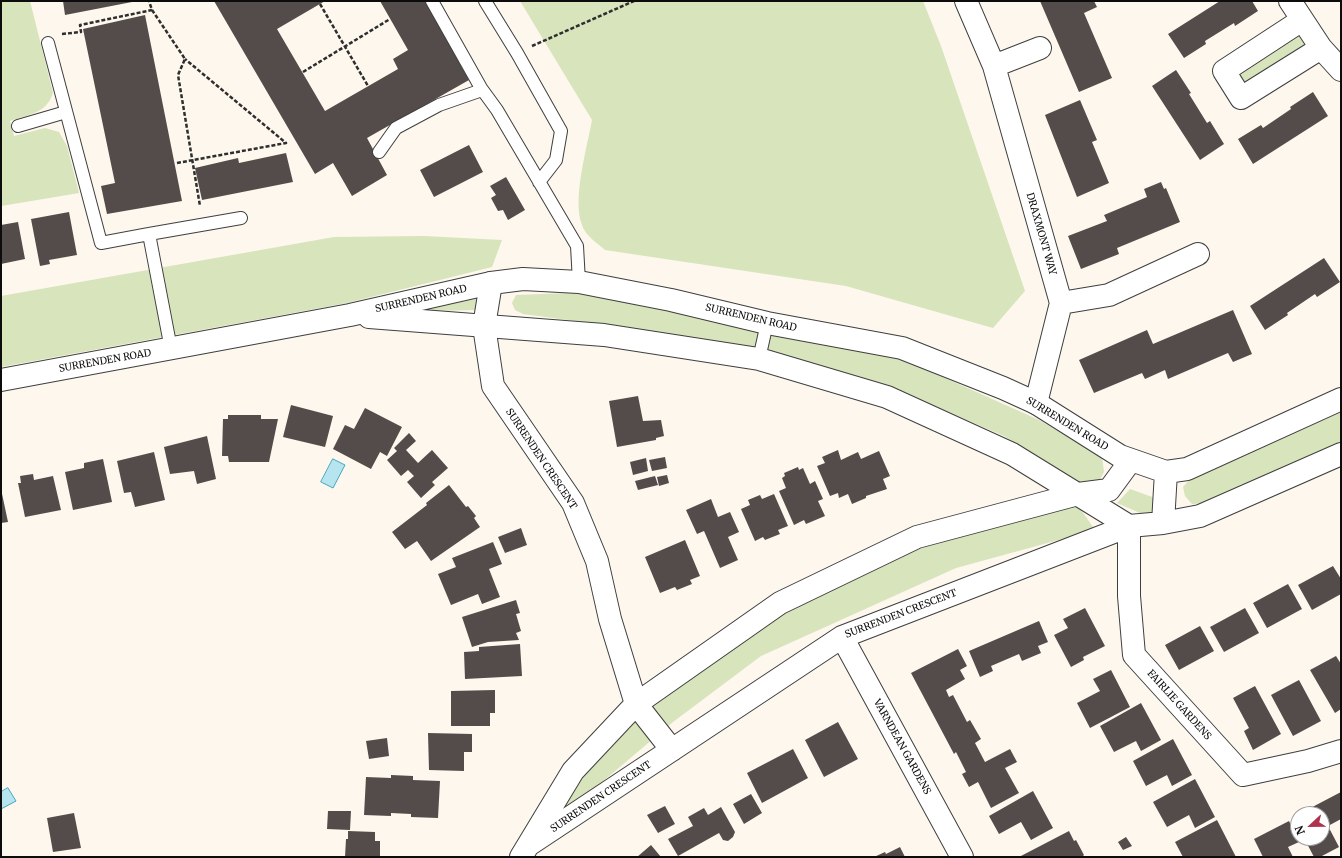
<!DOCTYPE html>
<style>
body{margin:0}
#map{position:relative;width:1342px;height:858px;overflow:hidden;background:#fdf7ed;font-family:Merriweather,serif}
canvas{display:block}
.frame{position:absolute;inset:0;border:2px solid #0c0c0c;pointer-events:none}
.north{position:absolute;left:1290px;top:806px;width:40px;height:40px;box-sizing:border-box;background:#fff;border:1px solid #9e9e9e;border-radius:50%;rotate:248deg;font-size:11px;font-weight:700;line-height:16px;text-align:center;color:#0c0c0c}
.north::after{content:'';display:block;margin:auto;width:14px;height:18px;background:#ae3350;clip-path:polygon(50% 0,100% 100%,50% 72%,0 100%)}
</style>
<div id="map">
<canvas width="1342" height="858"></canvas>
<div class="frame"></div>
<div class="north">N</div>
</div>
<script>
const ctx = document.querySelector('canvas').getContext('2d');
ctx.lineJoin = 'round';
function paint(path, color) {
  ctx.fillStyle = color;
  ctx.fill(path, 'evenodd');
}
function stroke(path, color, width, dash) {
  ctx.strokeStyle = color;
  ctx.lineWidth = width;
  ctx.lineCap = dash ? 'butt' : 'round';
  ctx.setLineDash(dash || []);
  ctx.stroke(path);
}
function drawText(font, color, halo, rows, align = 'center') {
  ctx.font = font + ' Merriweather,serif';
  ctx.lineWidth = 4;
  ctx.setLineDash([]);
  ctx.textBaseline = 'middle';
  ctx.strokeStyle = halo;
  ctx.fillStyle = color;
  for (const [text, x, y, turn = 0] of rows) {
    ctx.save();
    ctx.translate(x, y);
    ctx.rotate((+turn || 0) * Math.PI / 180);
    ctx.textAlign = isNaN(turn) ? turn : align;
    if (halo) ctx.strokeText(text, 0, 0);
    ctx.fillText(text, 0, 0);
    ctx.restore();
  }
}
const green = new Path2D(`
 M1 1H30L53 93C46 114 29 114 10 121L14 136 45 128 59 132 67 146 79 193 1 206Z
 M520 1H923L941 46 1025 291 993 328 846 286 605 250C597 243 585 235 582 225 572 199 587 148 592 120Z
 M1302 20 1321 48 1241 98 1224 71Z
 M424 236 502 240 492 267 347 303 1 367V296L334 237Z
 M597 292 905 360 1039 420 1102 457 1104 472 1099 481 1086 486 1004 436 895 389 628 328 523 314 515 310 512 303 516 295Z
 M475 296 480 300V308L474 310 431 311 430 307Z
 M1341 408V442L1206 503 1192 504 1185 496 1183 487 1192 477Z
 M1130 489 1155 498 1156 520 1117 503Z
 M1077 504 1095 530 956 568 761 656 673 722 530 843 573 771 640 704 781 606 922 548Z`);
const water = new Path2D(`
 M333 459 345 465 333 488 321 482Z
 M8 788 16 801 1 809V792Z`);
const building = new Path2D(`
 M63 1H132V2L65 15Z
 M214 1H325L277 29 325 111 398 69 393 59 408 50 380 1H425L469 80 367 138 387 175 352 196 333 163 315 174Z
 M1040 1H1094L1097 7 1084 13 1112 78 1079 92Z
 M1220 1H1252L1258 11 1235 26 1234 23 1205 41 1206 44 1184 58 1168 34Z
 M145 15 182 201 107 214 101 186 115 183 83 29Z
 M1176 70 1191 93 1189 94 1207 123 1210 121 1224 144 1200 160 1152 86Z
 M1313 92 1328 116 1253 164 1238 139 1261 125 1263 128 1291 109 1290 107Z
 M1080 100 1097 140 1092 142 1109 183 1077 197 1045 115Z
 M469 145 483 172 434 197 420 170Z
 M286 153 293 182 202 200 195 168 238 158 239 163Z
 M506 177 525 210 508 220 503 210 498 211 491 198 496 195 490 186Z
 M1161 182 1164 189 1166 188 1180 222 1117 248 1119 254 1081 269 1068 236 1107 221 1104 215 1147 197 1144 189Z
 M69 212 77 255 49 260 50 264 40 266 31 219Z
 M18 222 25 259 1 264V225Z
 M1324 258 1340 282 1317 297 1315 294 1287 313 1288 315 1265 330 1250 306Z
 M1233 310 1252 354 1233 362 1228 353 1168 379 1165 370 1145 379 1142 373 1094 393 1079 360 1147 330 1153 344Z
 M638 396 643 421 661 420 664 436 656 438V440L617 447 609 401Z
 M291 405 333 416 325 447 283 437Z
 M365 408 402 427 387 456 380 452 371 469 333 449 345 425 354 429Z
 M228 415H261V419H278L269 462H229L228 456H222L223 419H228Z
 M409 433 416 441 406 450 418 463 432 450 448 468 432 482 435 485 421 498 407 482 414 476 408 470 401 476 387 460 397 451 394 448Z
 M207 436 216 479 197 484 194 471 170 474 164 447Z
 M838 450 841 460 858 452 861 459 879 451 890 476 883 479 887 489 866 496V498L852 504 848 494 839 498 838 493 830 496 817 466 825 463 822 457Z
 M154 452 165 500 135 507 131 492 124 493 117 461Z
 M665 457 667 468 652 471 649 460Z
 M646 458 648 471 633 475 630 462Z
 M103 459 112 502 73 510 65 472 84 468V463Z
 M798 467 799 470 803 468 810 484 815 481 823 499 818 501 825 516 806 524 804 520 794 525 779 491 786 488 782 478 785 476 784 473Z
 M33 474 34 480 53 476 61 510 25 517 18 483H21L20 476Z
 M667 475 669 483 659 486 657 477Z
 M655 476 658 485 638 490 635 481Z
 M449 485 466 507 468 506 476 516 474 518 480 527 431 561 417 541 405 549 392 532 427 505 426 503Z
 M1 489 8 522 1 523Z
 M774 494 788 526 778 530 780 534 765 540 763 537 755 541 741 509 750 505 748 500 760 495 762 499Z
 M711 499 718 517 730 512 739 532 728 537 738 560 720 568 704 531 697 534 686 510Z
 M521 528 527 545 505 553 498 537Z
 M685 540 700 576 690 580 692 584 677 590 675 587 660 593 645 557Z
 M493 542 502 564 489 569 500 597 482 604 478 594 451 605 438 574 456 567 452 558Z
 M1333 566 1341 579V594L1312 610 1298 585Z
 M1288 584 1302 609 1267 628 1253 603Z
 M516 600 520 613 516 614 521 631 516 633 519 640 488 642 472 647 462 617Z
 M1085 608 1105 646 1083 657 1084 660 1071 667 1054 635 1068 628 1063 619Z
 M1245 608 1259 633 1224 652 1210 627Z
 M1039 621 1048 642 1038 646 1041 653 1022 661 1019 654 991 666 993 671 980 677 969 651Z
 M1200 626 1214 651 1179 670 1165 645Z
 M520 644 522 676 465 679 464 652 479 651V647Z
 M958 649 967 666 960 670 965 679 946 690 949 697 953 695 967 722 970 720 981 739 975 743 985 762 1010 749 1017 762 1005 768 1019 793 991 808 978 782 969 787 962 774 966 772 956 752 954 754 911 673Z
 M1336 656 1341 664V709L1335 713 1310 670Z
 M1111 670 1130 707 1090 728 1077 703 1100 691 1093 679Z
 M1299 680 1321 721 1293 736 1271 695Z
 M1255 686 1281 734 1253 750 1244 731 1249 728 1233 698Z
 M495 690V713H490V726H451V691Z
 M1141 703 1161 740 1141 751 1136 741 1114 752 1100 726Z
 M838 722 858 759 824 777 805 740Z
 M428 733 472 734V752H464V771L429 770Z
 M387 738 389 756 369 759 366 741Z
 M1173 739 1192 775 1172 786 1167 775 1146 786 1133 761Z
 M793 749 808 778 762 803 747 773Z
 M391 775 413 776V780L440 781 438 818 411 817V814L391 813V816L364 815 366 777 391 778Z
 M1195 779 1215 817 1195 828 1189 815 1167 827 1153 802Z
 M1033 791 1053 828 1031 840 1021 822 999 834 989 816Z
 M1341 792V819L1328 826 1339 847 1320 857H1314L1304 838H1322V814H1299Z
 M751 794 762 813 744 824 733 804Z
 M665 806 675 824 658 833 647 815Z
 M721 807 735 832 733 837 728 841 723 840 719 833 678 856 668 839 693 826 688 817 704 808 708 815Z
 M328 811H351L350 830 327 829Z
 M74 813 81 848 53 852 47 818Z
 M1217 820 1236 857H1183L1175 842Z
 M1289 821 1299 842 1288 847 1293 857H1263L1254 839Z
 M348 831 375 832V841H380V856L345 857 346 839H348Z
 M1069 831 1074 841 1076 840 1084 855 1082 857H1019Z
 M1126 837 1132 846 1123 850 1118 842Z
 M651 845 661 857H637Z
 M900 847 905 857H874L885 852 886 854Z`);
const path = new Path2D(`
 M320 4 368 86
 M152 10 185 59 178 75 200 206
 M62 34 81 32 80 25 152 10 149 1
 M532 46 634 1
 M303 72 390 19
 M177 163 286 143 185 59`);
const service = new Path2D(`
 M432 1 481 88 497 110 577 246 579 282
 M485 1 517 53 561 131 556 160 539 182
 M48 43 101 243 149 234
 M18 126 66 112
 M379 152 396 128 439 105 482 90
 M171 349 149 234 241 218
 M759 359 767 323`);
const minor = new Path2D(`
 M966 1 994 66 1061 303 1036 403
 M1290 1 1321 48 1341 70
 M1302 20 1224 71 1241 98 1321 48
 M994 66 1040 48
 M491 283 484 326 493 386 573 503 597 561 610 619 636 704 672 750
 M1061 303 1109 295 1198 254
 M842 637 962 857
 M530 844 842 637 1129 526V596L1134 655 1243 775 1308 761 1341 751
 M521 857 573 771 636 704 780 603 917 537 1078 494`);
const tertiary = new Path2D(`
 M369 317 604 335 759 359 887 397 1012 454 1129 526 1163 523 1200 516 1341 454
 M1 380 350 315 491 283 523 279 579 282 671 300 767 323 902 348 1003 388 1036 403 1120 456 1166 472 1187 469 1341 399
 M1078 494 1109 490 1131 460
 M1163 523 1166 472`);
const streetNames = [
 ["DRAXMONT WAY",1041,234,74],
 ["SURRENDEN ROAD",421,299,-13],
 ["SURRENDEN ROAD",751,318,13],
 ["SURRENDEN ROAD",105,361,-10],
 ["SURRENDEN ROAD",1067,424,31],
 ["SURRENDEN CRESCENT",541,459,56],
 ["SURRENDEN CRESCENT",901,614,-21],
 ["FAIRLIE GARDENS",1179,705,48],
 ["VARNDEAN GARDENS",902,747,61],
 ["SURRENDEN CRESCENT",601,797,-34]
];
paint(green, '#d8e4bb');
paint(water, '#b7e5ef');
stroke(water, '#46a5bf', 1);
paint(building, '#544c4a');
stroke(service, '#3f3f3f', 14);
stroke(minor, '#3f3f3f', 24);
stroke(tertiary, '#3f3f3f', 24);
stroke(path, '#2e2e2e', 2.5, [4, 2]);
stroke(service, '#fff', 12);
stroke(minor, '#fff', 22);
stroke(tertiary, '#fff', 22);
drawText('10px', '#0c0c0c', '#fff', streetNames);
</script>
